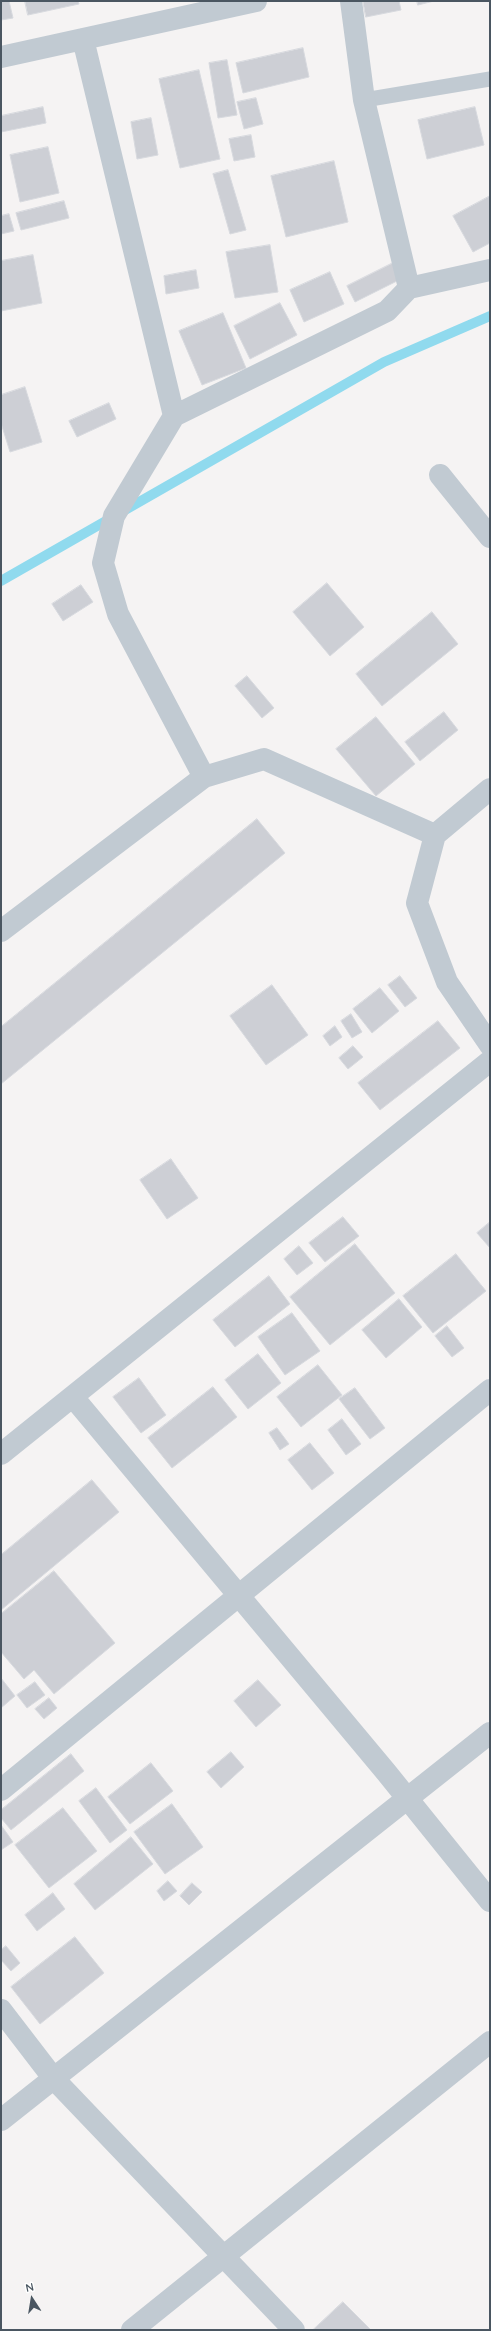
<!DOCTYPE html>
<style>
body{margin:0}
#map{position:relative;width:491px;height:2331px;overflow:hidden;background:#f5f3f3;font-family:Quicksand,sans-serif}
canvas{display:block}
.frame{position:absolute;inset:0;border:2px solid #4a5661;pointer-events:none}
.north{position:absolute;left:12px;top:2279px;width:40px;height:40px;-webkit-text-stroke:3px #fff;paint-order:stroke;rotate:348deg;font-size:11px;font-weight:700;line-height:16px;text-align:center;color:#4a5661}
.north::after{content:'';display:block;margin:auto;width:14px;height:18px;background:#4a5661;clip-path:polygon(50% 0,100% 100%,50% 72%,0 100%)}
</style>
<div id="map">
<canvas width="491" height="2331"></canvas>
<div class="frame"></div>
<div class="north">N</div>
</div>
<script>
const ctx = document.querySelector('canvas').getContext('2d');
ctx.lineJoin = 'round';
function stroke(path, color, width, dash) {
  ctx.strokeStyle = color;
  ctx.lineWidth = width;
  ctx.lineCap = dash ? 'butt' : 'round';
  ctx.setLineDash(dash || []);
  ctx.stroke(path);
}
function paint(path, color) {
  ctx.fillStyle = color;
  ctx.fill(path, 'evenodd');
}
const stream = new Path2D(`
 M1 581 384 362 490 316`);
const building = new Path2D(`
 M1 1H9L13 18 1 20Z
 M25 1H78L79 4 28 15Z
 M363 1H399L401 10 366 17Z
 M417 1H434L418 5Z
 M303 48 309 77 243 93 236 63Z
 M227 60 237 115 218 118 209 63Z
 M199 70 220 159 180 168 159 79Z
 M256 98 263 124 244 129 237 102Z
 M43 107 46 123 1 132V116Z
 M475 107 484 145 427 159 418 120Z
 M151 118 158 155 137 159 131 122Z
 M251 135 255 157 234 161 229 139Z
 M48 147 59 193 20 202 10 155Z
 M334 161 348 222 286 237 271 176Z
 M228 170 246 230 230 234 213 174Z
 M490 196V243L473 252 453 216Z
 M64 201 69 218 21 230 16 213Z
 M9 214 14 231 1 234V216Z
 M270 245 278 292 235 298 226 252Z
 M33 255 42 303 1 311V261Z
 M393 263 401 279 355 302 347 286Z
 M196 270 199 288 166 294 164 276Z
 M330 272 344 304 304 322 290 290Z
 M280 303 297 335 250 359 234 326Z
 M223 313 246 368 202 385 179 331Z
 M25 387 42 442 10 452 1 423V395Z
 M109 403 116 419 77 437 69 421Z
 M327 583 364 627 330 656 293 612Z
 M81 585 93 602 63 621 52 604Z
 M432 612 458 644 382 706 356 674Z
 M247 676 274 708 262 718 235 686Z
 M444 712 458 730 420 761 405 742Z
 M376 717 415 764 376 796 336 749Z
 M257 819 285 853 1 1084V1027Z
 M400 976 417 998 405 1007 388 985Z
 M272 985 308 1035 266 1065 230 1016Z
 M380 988 399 1011 372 1033 353 1009Z
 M351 1014 362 1032 352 1038 341 1021Z
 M438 1021 460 1048 380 1110 358 1083Z
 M335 1026 342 1037 330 1046 323 1036Z
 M353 1046 363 1057 348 1069 339 1058Z
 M171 1159 198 1198 167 1219 140 1180Z
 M343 1217 359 1236 325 1262 309 1243Z
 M490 1222V1248L477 1233Z
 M355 1244 395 1293 330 1345 290 1297Z
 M299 1246 313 1263 297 1275 284 1259Z
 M456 1254 486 1291 433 1333 403 1296Z
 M269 1276 290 1304 235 1347 213 1320Z
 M399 1299 422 1327 386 1358 362 1330Z
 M292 1313 320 1351 285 1375 258 1337Z
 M447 1326 464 1348 452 1357 435 1336Z
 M258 1354 281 1383 248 1409 225 1380Z
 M318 1365 342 1395 301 1427 277 1397Z
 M139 1378 166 1415 141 1433 113 1397Z
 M213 1387 237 1417 172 1468 148 1438Z
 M355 1388 385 1428 370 1439 339 1399Z
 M342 1419 361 1444 346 1455 328 1430Z
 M277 1428 289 1444 280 1450 269 1433Z
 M310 1443 334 1473 312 1490 288 1460Z
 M92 1480 119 1512 1 1610V1555Z
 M54 1571 115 1643 54 1694 34 1670 24 1679 1 1652V1614Z
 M1 1678 15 1696 1 1708Z
 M258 1680 281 1705 256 1727 234 1701Z
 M35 1682 45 1695 27 1708 17 1695Z
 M49 1698 57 1708 44 1719 35 1709Z
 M231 1752 244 1767 221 1788 207 1772Z
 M71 1754 84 1771 11 1830 1 1818V1810Z
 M151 1763 173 1791 130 1824 108 1797Z
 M96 1788 127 1830 110 1843 79 1801Z
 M172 1804 203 1847 165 1874 134 1832Z
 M63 1808 97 1851 49 1888 15 1845Z
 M1 1825 13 1842 1 1850Z
 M131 1837 153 1864 95 1910 74 1884Z
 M168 1881 177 1891 164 1901 157 1891Z
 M192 1883 202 1892 189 1905 180 1896Z
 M53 1893 65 1909 37 1931 25 1915Z
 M75 1937 104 1973 40 2024 11 1987Z
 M6 1946 20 1963 11 1971 1 1960V1950Z
 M343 2302 371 2330H313Z`);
const service = new Path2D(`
 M364 100 490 79`);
const minor = new Path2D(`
 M351 1 364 100 409 288
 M83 39 174 416
 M1 57 256 1
 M440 475 490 537
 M204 777 118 614 103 563 114 516 174 416 387 311 409 288 490 270
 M490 789 435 835 417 903 447 982 490 1045
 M1 931 204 777 264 759 435 835
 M73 1397 386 1772 490 1901
 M1 1454 490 1061
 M1 1790 490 1390
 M1 2010 54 2079 294 2330
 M1 2120 490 1733
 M132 2330 490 2042`);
stroke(stream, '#90daee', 10);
paint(building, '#cdcfd5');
stroke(building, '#d7d9de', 1);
stroke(service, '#c1cad2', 15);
stroke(minor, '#c1cad2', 22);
</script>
